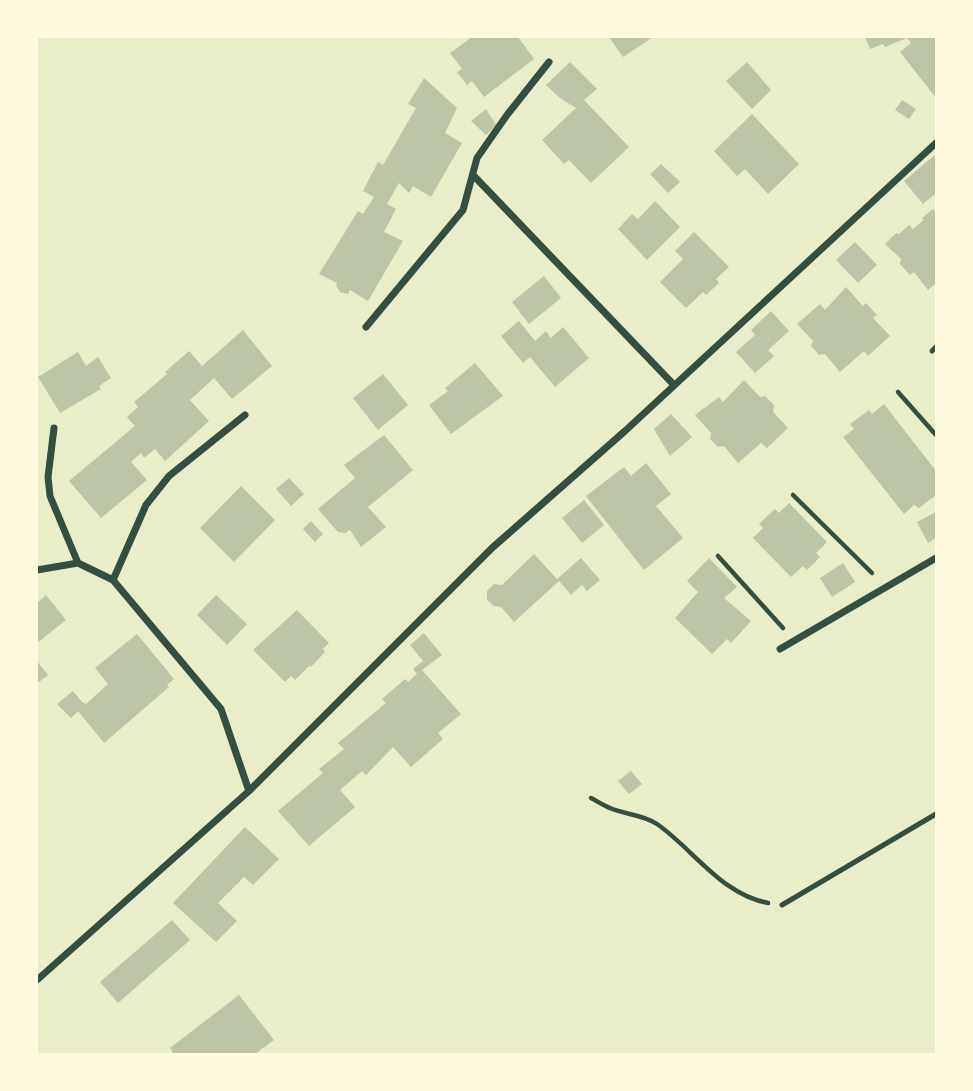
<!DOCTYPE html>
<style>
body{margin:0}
#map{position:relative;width:973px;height:1091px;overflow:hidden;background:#e9edc9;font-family:"Space Grotesk",sans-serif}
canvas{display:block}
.frame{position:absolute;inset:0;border:38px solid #fefae0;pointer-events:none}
</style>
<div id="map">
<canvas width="973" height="1091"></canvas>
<div class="frame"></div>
</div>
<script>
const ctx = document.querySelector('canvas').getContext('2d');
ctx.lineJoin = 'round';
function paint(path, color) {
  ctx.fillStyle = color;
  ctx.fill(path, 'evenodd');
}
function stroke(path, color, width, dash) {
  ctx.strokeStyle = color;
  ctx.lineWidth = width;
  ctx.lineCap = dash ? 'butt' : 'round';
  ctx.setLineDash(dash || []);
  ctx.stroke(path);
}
const building = new Path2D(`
 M472 37H518L534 59 484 97 472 81 467 85 457 72 462 69 450 53Z
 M609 37H653L623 57Z
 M865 37H936V98L900 52 911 43 907 38 885 47 883 44 870 49Z
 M570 62 597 89 584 100 629 147 591 183 569 160 564 164 542 140 576 108 560 98 546 85Z
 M747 62 771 90 752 109 726 81Z
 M424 78 457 108 445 133 462 143 431 197 413 186 409 193 399 183 387 204 396 209 384 232 403 241 368 301 350 290 348 294 340 292 336 286 337 283 319 274 358 211 363 214 374 197 363 191 378 162 383 165 416 108 408 104Z
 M902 100 916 109 909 119 895 110Z
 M486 109 496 125 486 135 471 121Z
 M752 114 799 164 768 194 745 169 737 176 714 151Z
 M936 154V197L934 195 923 204 904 181Z
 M661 164 680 182 668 193 650 174Z
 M655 201 680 227 647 260 618 229 632 214 638 219Z
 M933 209 936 213V283L928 290 914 272 910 275 900 264 901 259 885 244 896 233 899 234 909 225 913 229 924 220 922 218Z
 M694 232 729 267 716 279 719 283 706 295 703 292 686 308 660 282 683 259 675 251Z
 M855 242 877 265 858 283 836 260Z
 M544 276 561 298 529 324 512 302Z
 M846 287 863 306 866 303 877 315 873 318 890 336 868 356 864 351 840 372 825 354 819 355 811 346 813 341 797 324 820 304 825 310Z
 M771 311 789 331 768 350 774 356 755 373 736 352 755 335 751 330Z
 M519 321 535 341 546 331 551 338 563 327 589 358 555 387 530 357 523 363 501 336Z
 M243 330 272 366 232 399 214 378 190 400 209 421 165 461 155 449 144 458 141 453 131 462 147 480 101 518 69 481 135 426 127 417 138 407 134 402 167 374 165 372 189 351 202 366Z
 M78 352 86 366 98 357 111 378 99 386 101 389 60 413 38 377Z
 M475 363 503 396 451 434 429 405 448 391 445 388Z
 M383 374 408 405 378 430 353 398Z
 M744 380 760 397 765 396 774 405 773 412 788 428 767 448 761 443 738 463 724 446 718 447 710 439 711 433 695 415 719 397 723 402Z
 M884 404 936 471V495L919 508 914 505 904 514 843 437 854 429 850 424 869 410 872 414Z
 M671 414 692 437 670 456 654 429Z
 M384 435 413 470 368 507 386 527 361 547 350 530 345 533 338 532 318 509 355 478 344 465Z
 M646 463 671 494 656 506 683 538 644 570 586 496 624 467 631 476Z
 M289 478 304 494 291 506 276 489Z
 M241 486 275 520 234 562 200 528Z
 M584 500 604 525 582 543 562 518Z
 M789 503 827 542 816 553 820 557 807 570 803 566 791 577 753 538 763 528 759 524 775 509 779 513Z
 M936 512V538L928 543 917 522Z
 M311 521 323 534 315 542 303 529Z
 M534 554 557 579 581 558 600 580 587 591 582 585 571 595 559 581 514 622 501 607 494 606 487 600V591L494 584 502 585Z
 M709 558 737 587 724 598 751 621 731 643 727 639 712 654 675 618 698 592 687 581Z
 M843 563 855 582 832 597 820 578Z
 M46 595 66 620 37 643V603Z
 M216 595 247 624 227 645 197 615Z
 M297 610 329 643 323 649 325 652 311 667 309 666 295 680 291 676 285 682 253 650Z
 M424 633 442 655 422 670 461 714 438 733 443 739 411 767 393 747 366 775 362 771 340 790 355 807 309 846 278 811 323 773 319 769 344 749 338 743 386 703 382 699 405 679 408 682 417 674 413 669 423 661 410 645Z
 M137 634 174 679 167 685 169 687 104 743 78 711 71 718 57 704 73 691 82 702 86 704 108 684 95 668Z
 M37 661 48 675 39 682 37 680Z
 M631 771 642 784 629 794 618 781Z
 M245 827 279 859 253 885 244 877 218 903 237 921 216 942 173 903Z
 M172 920 190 940 118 1003 100 982Z
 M239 995 274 1040 255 1054H174L170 1048Z`);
const path = new Path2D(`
 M898 392 936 435
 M793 495 872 573
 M718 556 783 628
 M591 798C597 801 604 806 610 808 626 815 642 814 657 824 693 849 722 895 768 903`);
const service = new Path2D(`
 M932 351 936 347
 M782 905 936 814`);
const minor = new Path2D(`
 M474 176 674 385
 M366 327 463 210 477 158 507 115 549 62
 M54 428 48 477 50 496 78 563
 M37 570 78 563 113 580 221 709 249 791
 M113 580 146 505 169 476 245 415
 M780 649 936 558
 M37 980 249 791 492 548 625 431 936 143`);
paint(building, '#bcc5a7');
stroke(path, '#344e41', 4.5);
stroke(service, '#344e41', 5);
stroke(minor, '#344e41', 7);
</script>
